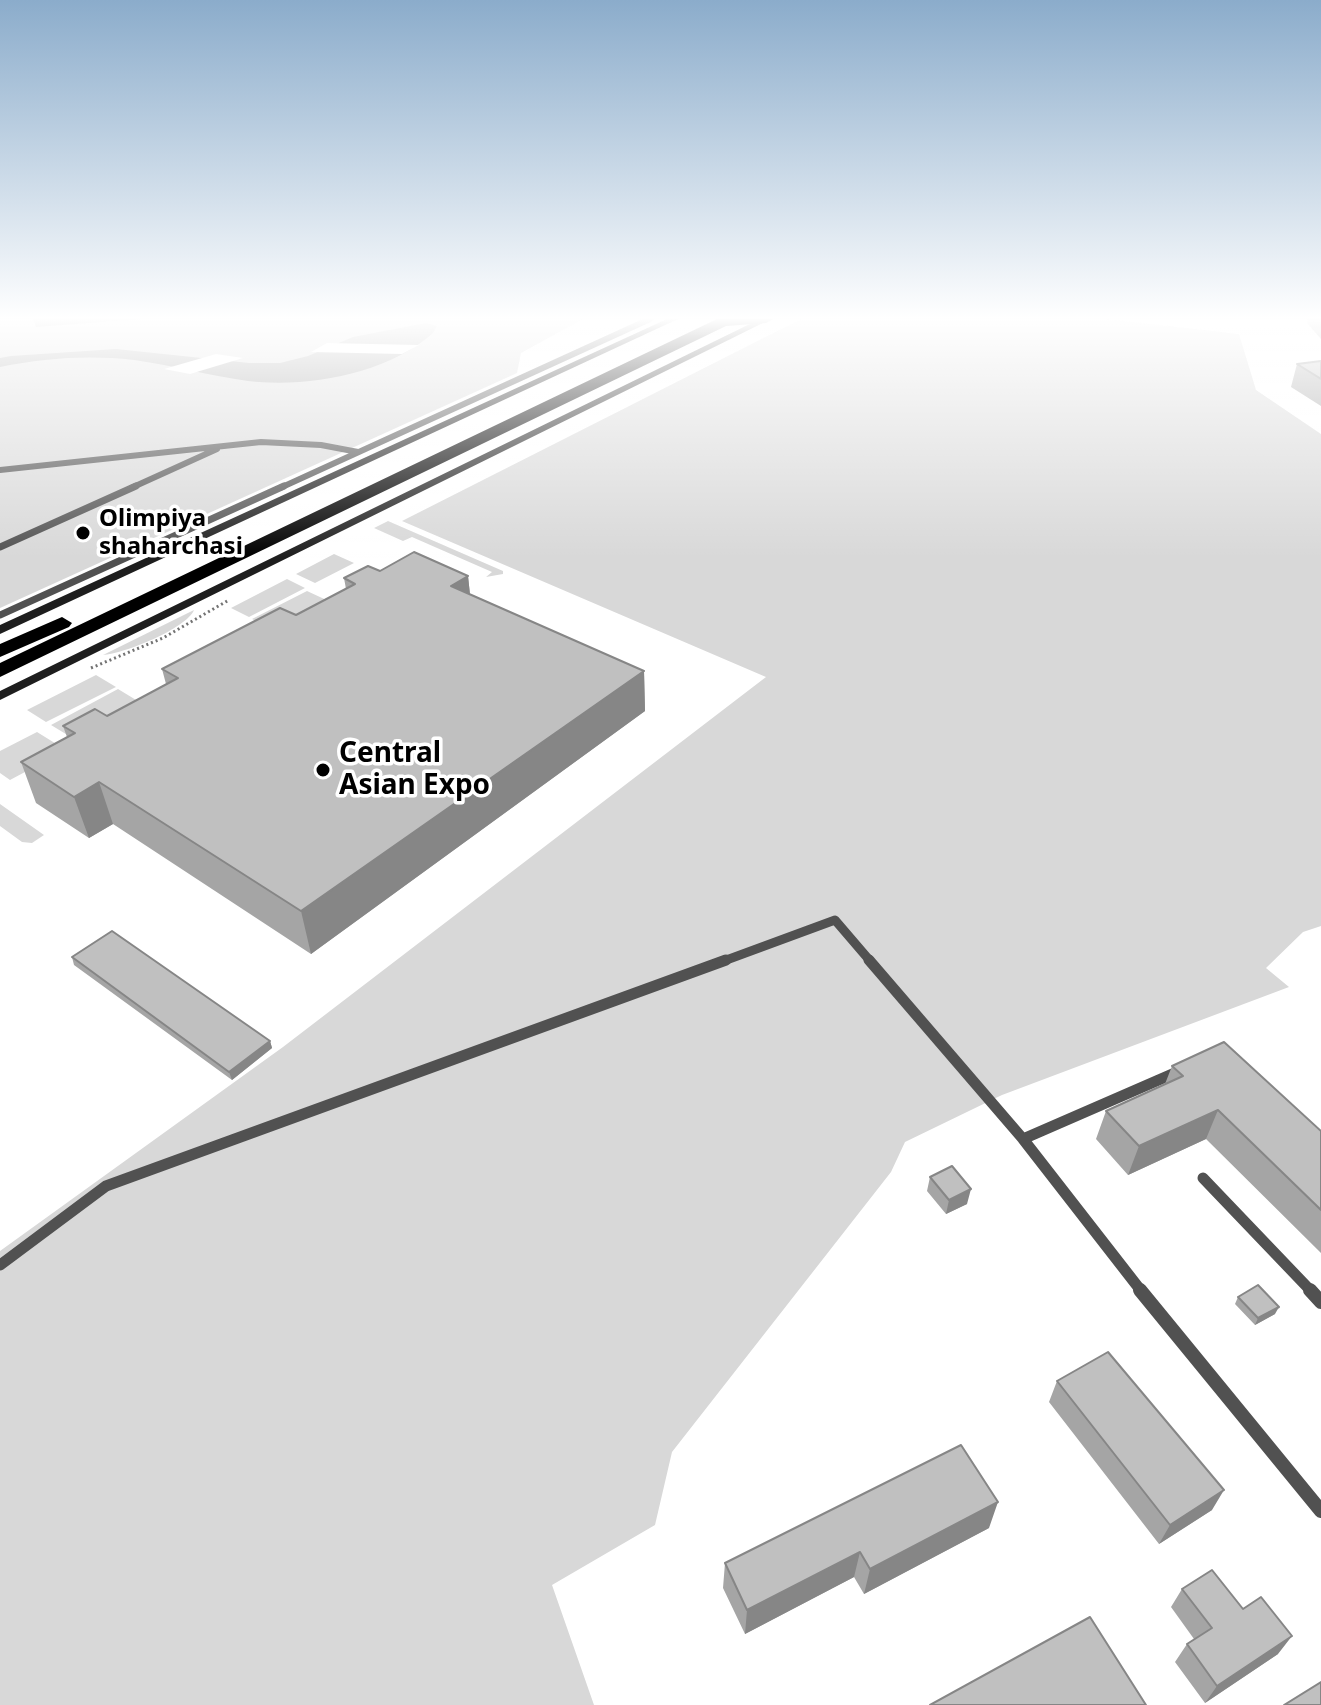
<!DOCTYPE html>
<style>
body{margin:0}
canvas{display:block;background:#fff}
</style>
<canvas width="1321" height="1705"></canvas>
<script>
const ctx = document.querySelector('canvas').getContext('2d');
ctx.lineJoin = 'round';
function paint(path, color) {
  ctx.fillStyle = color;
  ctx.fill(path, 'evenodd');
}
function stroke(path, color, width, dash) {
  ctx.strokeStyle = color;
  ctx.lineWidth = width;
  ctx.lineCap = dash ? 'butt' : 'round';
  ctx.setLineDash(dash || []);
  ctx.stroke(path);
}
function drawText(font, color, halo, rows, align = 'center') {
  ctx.font = font + ' "Noto Sans",sans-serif';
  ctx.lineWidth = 7;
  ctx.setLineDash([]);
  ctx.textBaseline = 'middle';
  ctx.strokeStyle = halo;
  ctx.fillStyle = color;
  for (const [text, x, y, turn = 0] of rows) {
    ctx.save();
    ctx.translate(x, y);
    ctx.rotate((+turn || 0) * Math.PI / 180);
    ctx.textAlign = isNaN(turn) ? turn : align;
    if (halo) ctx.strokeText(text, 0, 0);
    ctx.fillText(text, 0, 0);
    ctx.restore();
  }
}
const green = new Path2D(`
 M0 319H583L521 353 517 373 0 608Z
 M801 319H1106L1239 334 1256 390 1321 434V926L1303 932 1266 968 1289 987 1002 1095 905 1142 891 1172 672 1452 655 1525 552 1585 594 1705H0V1251L283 1047 766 677 402 521Z
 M388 521 503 571V574L486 577 492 572 412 537 403 541 374 528Z
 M334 554 354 563 315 583 296 574Z
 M287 579 305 588 249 617 231 608Z
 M307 591 335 604 280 633 252 619Z
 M194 610C187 628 124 654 103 655Z
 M96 675 116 687 46 722 27 710Z
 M118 689 146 706 79 742 51 725Z
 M37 732 66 750 10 780 0 773V751Z
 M0 804 44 835 32 843 22 842 0 826Z`);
const water = new Path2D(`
 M426 323 437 326 433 333C387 374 308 388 248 381 210 376 172 365 134 360 88 355 45 358 0 367V358L11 356 116 349 249 363H280L308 356 353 337Z`);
const pier = new Path2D(`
 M327 343 419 345 402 354 311 352Z
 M216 354 243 358 190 374 164 369Z`);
const path = new Path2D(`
 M91 668 163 638 229 600`);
const laneFar4 = new Path2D(`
 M0 470 261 442 321 445 358 452
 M131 488 217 449
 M280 488 650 319`);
const laneFar3 = new Path2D(`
 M0 547 136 486
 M0 615 284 486`);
const laneFar2 = new Path2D(`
 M721 962 835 920 871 962`);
const laneFar1 = new Path2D(`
 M869 960 1023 1139
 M1203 1178 1312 1292
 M0 1265 106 1186 726 960
 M1142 1292 1023 1139 1177 1072`);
const lane = new Path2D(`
 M1140 1290 1321 1511
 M1310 1290 1321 1302`);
const secondary = new Path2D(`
 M667 319H678L0 634V625Z
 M760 319H771L0 700V691Z`);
const highway = new Path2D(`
 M717 319H773L766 323 726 326 0 677V663Z
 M62 617 72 623 69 627 0 657V644Z`);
const wall = new Path2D(`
 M1308 319H1321V339L1307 323Z
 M1321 361V406L1291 387 1297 364Z
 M468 576 470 594 644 671 645 711 311 954 113 824 89 838 36 803 21 762 67 737 63 726 107 716 166 684 162 669 296 615 346 589 344 578Z
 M72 957 270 1041 272 1048 232 1080 74 965Z
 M1172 1066 1321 1131V1253L1206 1139 1128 1175 1096 1139 1106 1111 1165 1084Z
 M930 1177 967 1204 946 1214 927 1191Z
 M1238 1297 1275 1314 1255 1325 1235 1304Z
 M1057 1381 1212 1510 1159 1544 1049 1402Z
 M989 1528 864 1594 854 1577 745 1634 723 1588 725 1563Z
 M1182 1589 1278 1654 1205 1703 1175 1662 1187 1644 1194 1639 1171 1607Z`);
const shadedWall = new Path2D(`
 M33 319H143L36 327Z
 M468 576 472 614 451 586Z
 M644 671 645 711 311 954 301 911Z
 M99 782 113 824 89 838 74 797Z
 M270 1041 272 1048 232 1080 229 1072Z
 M1218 1110 1206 1139 1128 1175 1139 1146Z
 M971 1189 967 1204 946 1214 949 1200Z
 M1279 1307 1275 1314 1255 1325 1258 1318Z
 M1224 1490 1212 1510 1159 1544 1170 1525Z
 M998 1502 989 1528 864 1594 870 1569Z
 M860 1552 854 1577 745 1634 747 1610Z
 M1292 1636 1278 1654 1205 1703 1217 1686Z`);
const building = new Path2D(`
 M1321 361V379L1297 364Z
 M414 552 468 576 451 586 644 671 301 911 99 782 74 797 21 762 75 733 63 726 95 709 107 716 178 678 162 669 280 608 296 615 355 584 344 578 368 566 380 571Z
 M112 931 270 1041 229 1072 72 957Z
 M1224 1042 1321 1131V1210L1218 1110 1139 1146 1106 1111 1183 1076 1172 1066Z
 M952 1166 971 1189 949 1200 930 1177Z
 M1258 1285 1279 1307 1258 1318 1238 1297Z
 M1108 1352 1224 1490 1170 1525 1057 1381Z
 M961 1445 998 1502 870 1569 860 1552 747 1610 725 1563Z
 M1212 1570 1243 1609 1261 1597 1292 1636 1217 1686 1187 1644 1212 1628 1182 1589Z
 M1090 1617 1146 1705H930Z
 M1321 1682V1705H1284Z`);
const markers = [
 [83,533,8,"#000"],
 [323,770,8,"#000"]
];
const farPoinames = [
 ["Olimpiya",99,519],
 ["shaharchasi",99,547]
];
const poiNames = [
 ["Central",339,754],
 ["Asian Expo",339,786]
];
paint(green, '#d8d8d8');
paint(water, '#9f9f9f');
paint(pier, '#fff');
stroke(path, '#737373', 3, [2, 3]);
stroke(laneFar4, '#515151', 6);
stroke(laneFar3, '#515151', 7);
stroke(laneFar2, '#515151', 9);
stroke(laneFar1, '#515151', 11);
stroke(lane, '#515151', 14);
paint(secondary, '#1e1e1e');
paint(highway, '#000');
paint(wall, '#a5a5a5');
paint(shadedWall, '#868686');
paint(building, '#c0c0c0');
stroke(building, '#868686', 2);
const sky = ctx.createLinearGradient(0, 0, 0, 558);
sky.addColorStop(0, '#8baccb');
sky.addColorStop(0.57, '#fff');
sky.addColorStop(1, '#ffffff00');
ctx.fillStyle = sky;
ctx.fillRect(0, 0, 1321, 558);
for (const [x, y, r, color] of markers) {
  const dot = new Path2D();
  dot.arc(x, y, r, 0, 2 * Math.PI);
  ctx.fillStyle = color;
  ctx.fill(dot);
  stroke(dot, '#fff', 3);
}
drawText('bold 24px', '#000', '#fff', farPoinames, 'left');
drawText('bold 28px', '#000', '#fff', poiNames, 'left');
</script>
